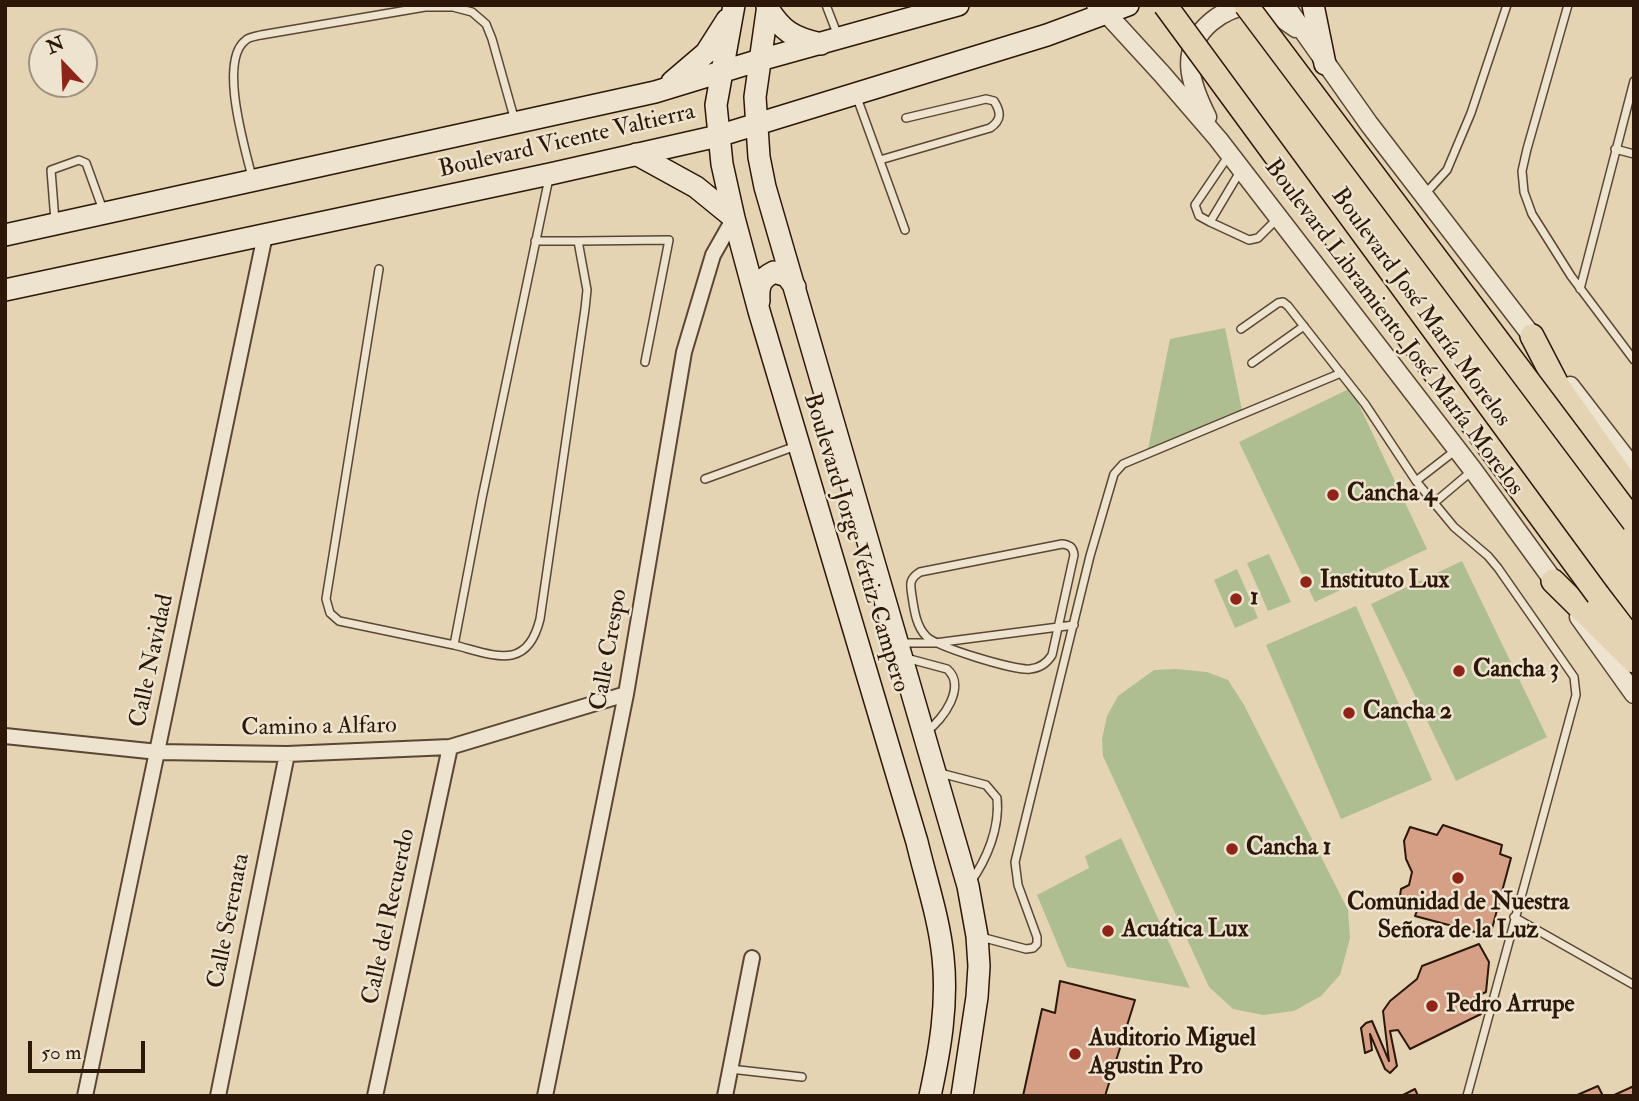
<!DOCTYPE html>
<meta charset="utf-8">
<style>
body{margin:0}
#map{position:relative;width:1639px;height:1101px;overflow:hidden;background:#e4d4b3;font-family:"IM FELL Double Pica",serif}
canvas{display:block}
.frame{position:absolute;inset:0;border:7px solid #2c1708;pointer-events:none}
.north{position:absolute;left:28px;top:28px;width:70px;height:70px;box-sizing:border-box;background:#ede3ce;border:2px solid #a0917f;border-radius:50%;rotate:337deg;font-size:19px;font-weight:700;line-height:28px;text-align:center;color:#2c1708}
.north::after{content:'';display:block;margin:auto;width:24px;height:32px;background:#8f2418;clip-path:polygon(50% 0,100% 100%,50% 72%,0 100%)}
.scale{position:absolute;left:28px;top:1041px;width:117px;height:32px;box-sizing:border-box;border:4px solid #2c1708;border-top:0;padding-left:9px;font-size:21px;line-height:24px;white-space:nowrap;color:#2c1708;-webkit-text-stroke:5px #ede3ce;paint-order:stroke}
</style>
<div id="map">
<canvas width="1639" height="1101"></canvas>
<div class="frame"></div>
<div class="north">N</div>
<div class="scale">50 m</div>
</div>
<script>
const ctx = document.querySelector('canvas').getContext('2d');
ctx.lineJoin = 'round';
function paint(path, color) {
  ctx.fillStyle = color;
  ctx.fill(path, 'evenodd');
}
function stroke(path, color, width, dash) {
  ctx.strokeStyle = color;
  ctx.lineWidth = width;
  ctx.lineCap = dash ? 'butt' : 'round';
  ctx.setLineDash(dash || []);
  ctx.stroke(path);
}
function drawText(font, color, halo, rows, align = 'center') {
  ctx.font = font + ' "IM FELL Double Pica",serif';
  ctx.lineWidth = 5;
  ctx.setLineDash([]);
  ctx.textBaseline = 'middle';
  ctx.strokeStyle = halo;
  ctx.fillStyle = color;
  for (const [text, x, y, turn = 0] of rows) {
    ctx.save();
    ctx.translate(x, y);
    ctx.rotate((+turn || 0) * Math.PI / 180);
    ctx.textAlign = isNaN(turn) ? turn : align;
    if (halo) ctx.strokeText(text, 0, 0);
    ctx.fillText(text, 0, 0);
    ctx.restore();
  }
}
const green = new Path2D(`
 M1225 328 1242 410 1148 449 1170 339Z
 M1351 388 1427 549 1315 602 1239 442Z
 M1269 554 1291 602 1268 611 1247 563Z
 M1462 561 1547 737 1456 781 1371 604Z
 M1237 569 1258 618 1235 628 1214 580Z
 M1356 606 1432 780 1341 819 1266 645Z
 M1176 669 1207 672 1228 680 1244 705 1348 910 1350 938 1340 975 1321 996 1294 1011 1263 1015 1233 1009 1209 987 1103 756 1102 739 1107 716 1118 696 1154 670Z
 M1121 838 1190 988 1067 967 1037 895 1089 868 1085 856Z`);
const building = new Path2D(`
 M1443 825 1502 845 1500 854 1511 858 1490 936 1415 916 1418 908 1404 905 1400 896 1401 889 1409 885 1412 872 1406 859 1404 841 1410 827 1437 835Z
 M1479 944 1489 962 1486 992 1475 997 1481 1014 1410 1049 1398 1030 1390 1031 1397 1066 1390 1073 1385 1069 1370 1034 1372 1050 1365 1053 1361 1028 1366 1023 1372 1021 1389 1061 1383 1011 1390 1001 1417 979 1422 966Z
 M1060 981 1135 1000 1105 1096H1023L1042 1009 1055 1013Z
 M1598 1086 1603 1096H1575Z
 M1634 1086V1096H1612Z
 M1415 1089 1418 1096H1401Z`);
const service = new Path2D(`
 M826 5 838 36
 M1568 5 1527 149 1522 171 1524 192 1532 214 1571 276 1634 360
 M856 95 905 230
 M1615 149 1634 154
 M1229 155 1195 205 1199 216 1210 222 1241 170
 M880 160 990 128C1002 120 1001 112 994 101L986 99 906 118
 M252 177C245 148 218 60 246 40 249 37 257 36 261 35L425 7H453L472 12 486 24 492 39 515 121
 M1425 194 1447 170 1471 113 1507 5
 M55 221 51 170 79 160 86 163 103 210
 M1210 222 1249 240 1258 238 1277 219
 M578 241 669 240 645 362
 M379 269 326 599 330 613 339 621 454 645 482 498 549 178
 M1580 289 1634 81
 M1241 329 1278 303 1283 302 1288 306 1365 404 1416 481 1454 527 1488 556 1498 568 1574 677 1576 695 1467 1096
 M1252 363 1304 326
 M705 479 796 446
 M1416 481 1456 450
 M1434 503 1473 470
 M1062 544C1070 545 1073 547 1074 555L1052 655C1047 663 1041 668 1030 669 1016 671 936 647 926 636 916 626 914 609 912 596 910 584 909 579 920 572Z
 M901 643H935L1074 625
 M454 645C494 655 527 672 540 619L585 309 587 290 578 241H535
 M906 658 947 669C967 686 943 720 927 731
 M940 773 986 785 997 798C1000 828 987 859 970 883
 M1514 917 1634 985
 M981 937 1026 949 1033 948 1037 944V937L1018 885 1015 862 1090 556 1114 474 1123 464 1341 373
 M730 1069 802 1077`);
const minor = new Path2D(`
 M5 736 158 752 287 754 450 747 626 694
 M85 1096 265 235
 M218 1096 287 754
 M375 1096 450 747
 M545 1096 626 694 684 352 713 255 734 218
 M725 1096 752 958`);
const tertiary = new Path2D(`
 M1096 5 1107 14 1162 74 1218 139 1473 470 1561 591
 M1254 5 1267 8 1296 28
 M1285 5 1369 124 1538 344
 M1207 117C1190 83 1178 50 1211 22 1223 12 1236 6 1252 5
 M1570 386 1634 469
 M1579 617 1634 694`);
const secondary = new Path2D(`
 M734 5 716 105 722 164 734 218 759 311 917 842C926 880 939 918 943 957 948 1004 940 1050 930 1096
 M768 5 755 97 759 157 765 187 968 886 977 936 979 966 977 997 962 1096
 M1313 5 1325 64
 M767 7C782 31 793 38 821 44
 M672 82 706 53 727 20
 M636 154 696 187 734 218
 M5 235 655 92 760 60 958 5
 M5 290 550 174 718 136 1047 35 1128 5
 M759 301C758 286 760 279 774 272L787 276 795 287`);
const primary = new Path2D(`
 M1532 336 1559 388 1634 494
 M1553 581 1634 661
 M1598 595 1634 642`);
const primaryBridge = new Path2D(`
 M1165 5 1598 595
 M1246 5 1634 522`);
const markers = [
 [1333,495,7,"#8f2418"],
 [1306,582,7,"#8f2418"],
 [1236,599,7,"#8f2418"],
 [1459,671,7,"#8f2418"],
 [1349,713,7,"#8f2418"],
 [1232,849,7,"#8f2418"],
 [1458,878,7,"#8f2418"],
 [1108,931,7,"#8f2418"],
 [1432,1006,7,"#8f2418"],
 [1075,1054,7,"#8f2418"]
];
const streetNames = [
 ["Boulevard Vicente Valtierra",567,142,-13],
 ["Boulevard José María Morelos",1420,308,54],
 ["Boulevard Libramiento José María Morelos",1393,328,53],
 ["Boulevard Jorge Vértiz Campero",855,543,73],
 ["Calle Crespo",610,650,-80],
 ["Calle Navidad",153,661,-78],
 ["Camino a Alfaro",319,728,-1],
 ["Calle del Recuerdo",390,917,-78],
 ["Calle Serenata",230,921,-79]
];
const poiNames = [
 ["Cancha 4",1347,495],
 ["Instituto Lux",1320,582],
 ["1",1250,599],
 ["Cancha 3",1473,671],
 ["Cancha 2",1363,713],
 ["Cancha 1",1246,849],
 ["Comunidad de Nuestra",1458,904,"center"],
 ["Señora de la Luz",1458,932,"center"],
 ["Acuática Lux",1122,931],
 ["Pedro Arrupe",1446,1006],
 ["Auditorio Miguel",1089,1040],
 ["Agustin Pro",1089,1068]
];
paint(green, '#aebe91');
paint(building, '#d6a086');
stroke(building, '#2c1708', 2);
stroke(service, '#5a4633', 10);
stroke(minor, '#5a4633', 18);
stroke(tertiary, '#5a4633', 21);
stroke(secondary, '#2c1708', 24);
stroke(primary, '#2c1708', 26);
stroke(service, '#ede3ce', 7);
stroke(minor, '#ede3ce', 14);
stroke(tertiary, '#ede3ce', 18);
stroke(secondary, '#ede3ce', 21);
stroke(primary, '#e4d4b3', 23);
stroke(primaryBridge, '#2c1708', 26, []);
stroke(primaryBridge, '#e4d4b3', 23);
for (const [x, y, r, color] of markers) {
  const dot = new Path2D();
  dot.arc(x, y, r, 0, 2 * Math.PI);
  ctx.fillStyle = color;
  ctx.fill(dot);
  stroke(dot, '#ede3ce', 2.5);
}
drawText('24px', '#2c1708', '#ede3ce', streetNames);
drawText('bold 24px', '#2c1708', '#ede3ce', poiNames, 'left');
</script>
